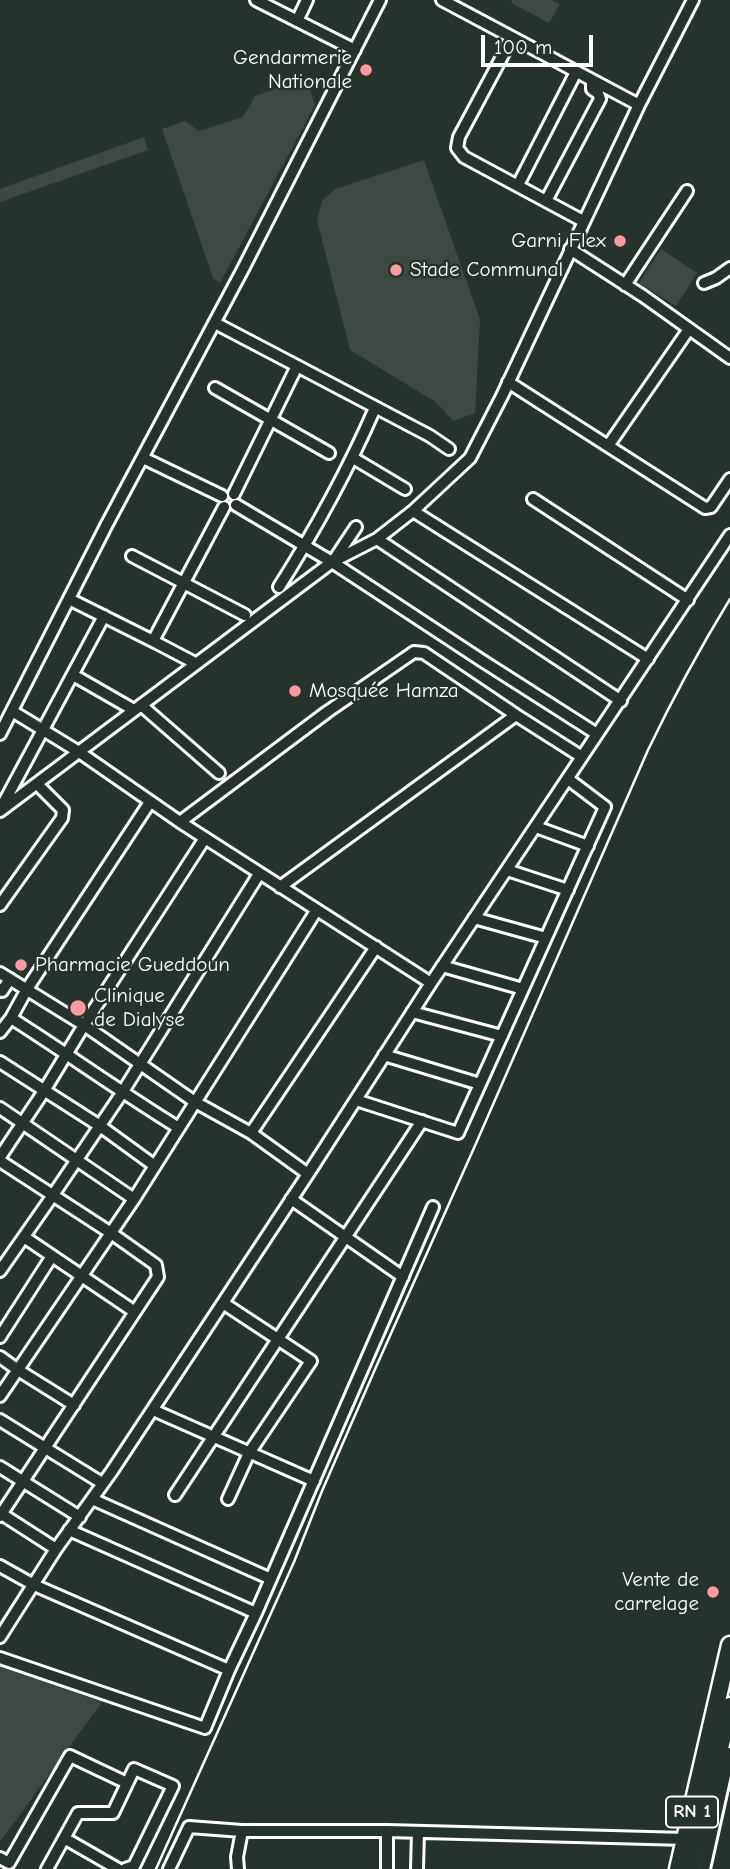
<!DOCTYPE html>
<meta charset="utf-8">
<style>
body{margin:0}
#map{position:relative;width:730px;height:1869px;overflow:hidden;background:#26332d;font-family:"Comic Neue",sans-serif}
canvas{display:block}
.scale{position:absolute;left:481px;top:35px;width:112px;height:32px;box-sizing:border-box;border:4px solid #fff;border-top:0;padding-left:9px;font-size:21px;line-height:24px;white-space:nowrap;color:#fff;-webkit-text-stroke:5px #26332d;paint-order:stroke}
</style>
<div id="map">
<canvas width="730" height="1869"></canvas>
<div class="scale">100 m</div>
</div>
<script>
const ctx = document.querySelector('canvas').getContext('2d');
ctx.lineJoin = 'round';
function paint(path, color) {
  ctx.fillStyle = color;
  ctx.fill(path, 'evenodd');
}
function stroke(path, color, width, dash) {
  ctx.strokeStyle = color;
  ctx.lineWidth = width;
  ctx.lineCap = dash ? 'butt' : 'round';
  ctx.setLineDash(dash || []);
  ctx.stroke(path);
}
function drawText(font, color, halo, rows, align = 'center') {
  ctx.font = font + ' "Comic Neue",sans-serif';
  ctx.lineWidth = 5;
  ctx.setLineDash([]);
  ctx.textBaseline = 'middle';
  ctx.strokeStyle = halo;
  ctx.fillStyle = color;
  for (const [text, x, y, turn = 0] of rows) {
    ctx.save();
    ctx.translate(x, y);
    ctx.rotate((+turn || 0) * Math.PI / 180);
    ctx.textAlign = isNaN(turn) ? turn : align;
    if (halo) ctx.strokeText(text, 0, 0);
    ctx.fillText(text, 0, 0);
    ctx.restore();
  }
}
const green = new Path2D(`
 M512 0H552L560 4 549 23 511 3Z
 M307 80 315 105 220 283 213 278 162 129 185 121 199 131 243 117 255 96 298 81Z
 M144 137 148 150 0 202V189Z
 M424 160 480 320 475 413 453 421 436 402 350 350 317 220 322 201 335 189Z
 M661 249 697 273 676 306 639 283Z
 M0 1667 102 1702 0 1842Z`);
const minor = new Path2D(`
 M256 0 355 50
 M442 0 639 105
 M297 21 307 0
 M512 38 459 137 457 148 464 157 583 221
 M518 185 576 72
 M546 201 600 99 598 93 592 89V80
 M570 249 643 296 730 358
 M704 283 716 278 730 268
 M625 285 687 191
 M215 323 297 366
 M508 382 705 508 711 507 730 479
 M215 388 329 453
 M608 446 689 329
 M143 458 222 496
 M353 458 405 489
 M234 494 297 366 430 436 449 449
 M533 499 688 600
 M236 505 332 562 481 660 597 734
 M413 511 648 659
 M377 539 621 701
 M132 556 245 615
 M334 560 356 527
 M279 587C315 530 348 470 375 408
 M69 599 153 641 224 507
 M153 641 195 663
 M73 675 134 710
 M141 705 219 773
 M12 711 79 752 180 822 431 983
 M516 715 582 757
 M0 734 107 524 243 269 380 0
 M1 808 104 616
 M0 811 332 562 377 539 413 511 470 458 502 396 639 105 693 0
 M180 822 327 712 414 652 424 653 516 715 280 887
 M536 827 588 846
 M507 870 568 890
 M0 905 62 818 63 810 37 784
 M474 918 546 938
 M442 966 523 989
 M0 973 84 1025 195 1102 251 1133 308 1174
 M0 989 2 991 10 979
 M412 1012 502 1036
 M11 1018C68 1054 122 1093 179 1128
 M0 1032 11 1018 27 989 150 802
 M384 1055 480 1084
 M0 1062 100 1126 155 1166
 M356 1100 458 1133 605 807 568 779
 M0 1108 134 1199
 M251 1133 376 947
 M0 1157 44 1091 84 1025 205 838
 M0 1161 111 1233 156 1265 158 1277 0 1516
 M291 1199 403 1277
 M24 1237 135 1312
 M0 1271 53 1195 122 1093 259 874
 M223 1303 311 1361 249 1453 228 1499
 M0 1337 52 1256
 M0 1357 18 1370 74 1405
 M0 1396 134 1199 316 911
 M153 1410 314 1481
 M0 1420 102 1483
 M0 1467 80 1517
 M175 1495 422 1121
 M92 1499 271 1579
 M0 1513 56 1549
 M69 1530 256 1613
 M0 1566 34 1585 229 1670 256 1613 433 1207
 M0 1637 56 1549 112 1471 308 1174 431 983 730 535
 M0 1658 205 1728 229 1670
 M64 1838 118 1869
 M0 1858 9 1863 70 1756 127 1783
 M47 1869 78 1813H113L134 1769 173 1786 134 1866 125 1869
 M169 1869 189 1827 242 1831H387L686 1839
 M238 1869 237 1857 242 1831
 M387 1869V1831
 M417 1869 418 1832
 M704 1869 730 1753`);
const highway = new Path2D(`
 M678 1869 730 1645
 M691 1869 730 1706`);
const rail = new Path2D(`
 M156 1869 294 1562 322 1491 376 1367 474 1148 648 750C673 698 700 648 730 599`);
const markers = [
 [366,70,7,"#ff9aa2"],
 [620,241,7,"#ff9aa2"],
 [396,270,7,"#ff9aa2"],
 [295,691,7,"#ff9aa2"],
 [21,965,7,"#ff9aa2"],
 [78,1008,9,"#ff9aa2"],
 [713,1592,7,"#ff9aa2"]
];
const shields = [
 [692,1812,52]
];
const shieldNames = [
 ["RN 1",692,1812]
];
const poiNames = [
 ["Gendarmerie",352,58,"right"],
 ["Nationale",352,82,"right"],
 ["Garni Flex",606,241,"right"],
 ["Stade Communal",410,270],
 ["Mosquée Hamza",309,691],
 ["Pharmacie Gueddoun",35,965],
 ["Clinique",94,996],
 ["de Dialyse",94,1020],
 ["Vente de",699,1580,"right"],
 ["carrelage",699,1604,"right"]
];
paint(green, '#3e4944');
stroke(minor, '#fff', 16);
stroke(highway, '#fff', 21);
stroke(minor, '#26332d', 10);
stroke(highway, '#26332d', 16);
stroke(rail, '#fff', 2.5);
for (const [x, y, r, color] of markers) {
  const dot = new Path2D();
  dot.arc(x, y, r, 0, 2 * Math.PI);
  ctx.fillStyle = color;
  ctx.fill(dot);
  stroke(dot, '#26332d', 2.5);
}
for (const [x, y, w] of shields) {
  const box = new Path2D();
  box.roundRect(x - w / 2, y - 15.5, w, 31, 5);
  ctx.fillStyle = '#26332d';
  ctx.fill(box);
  stroke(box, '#fff', 2);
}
drawText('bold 19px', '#fff', null, shieldNames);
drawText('21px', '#fff', '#26332d', poiNames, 'left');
</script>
